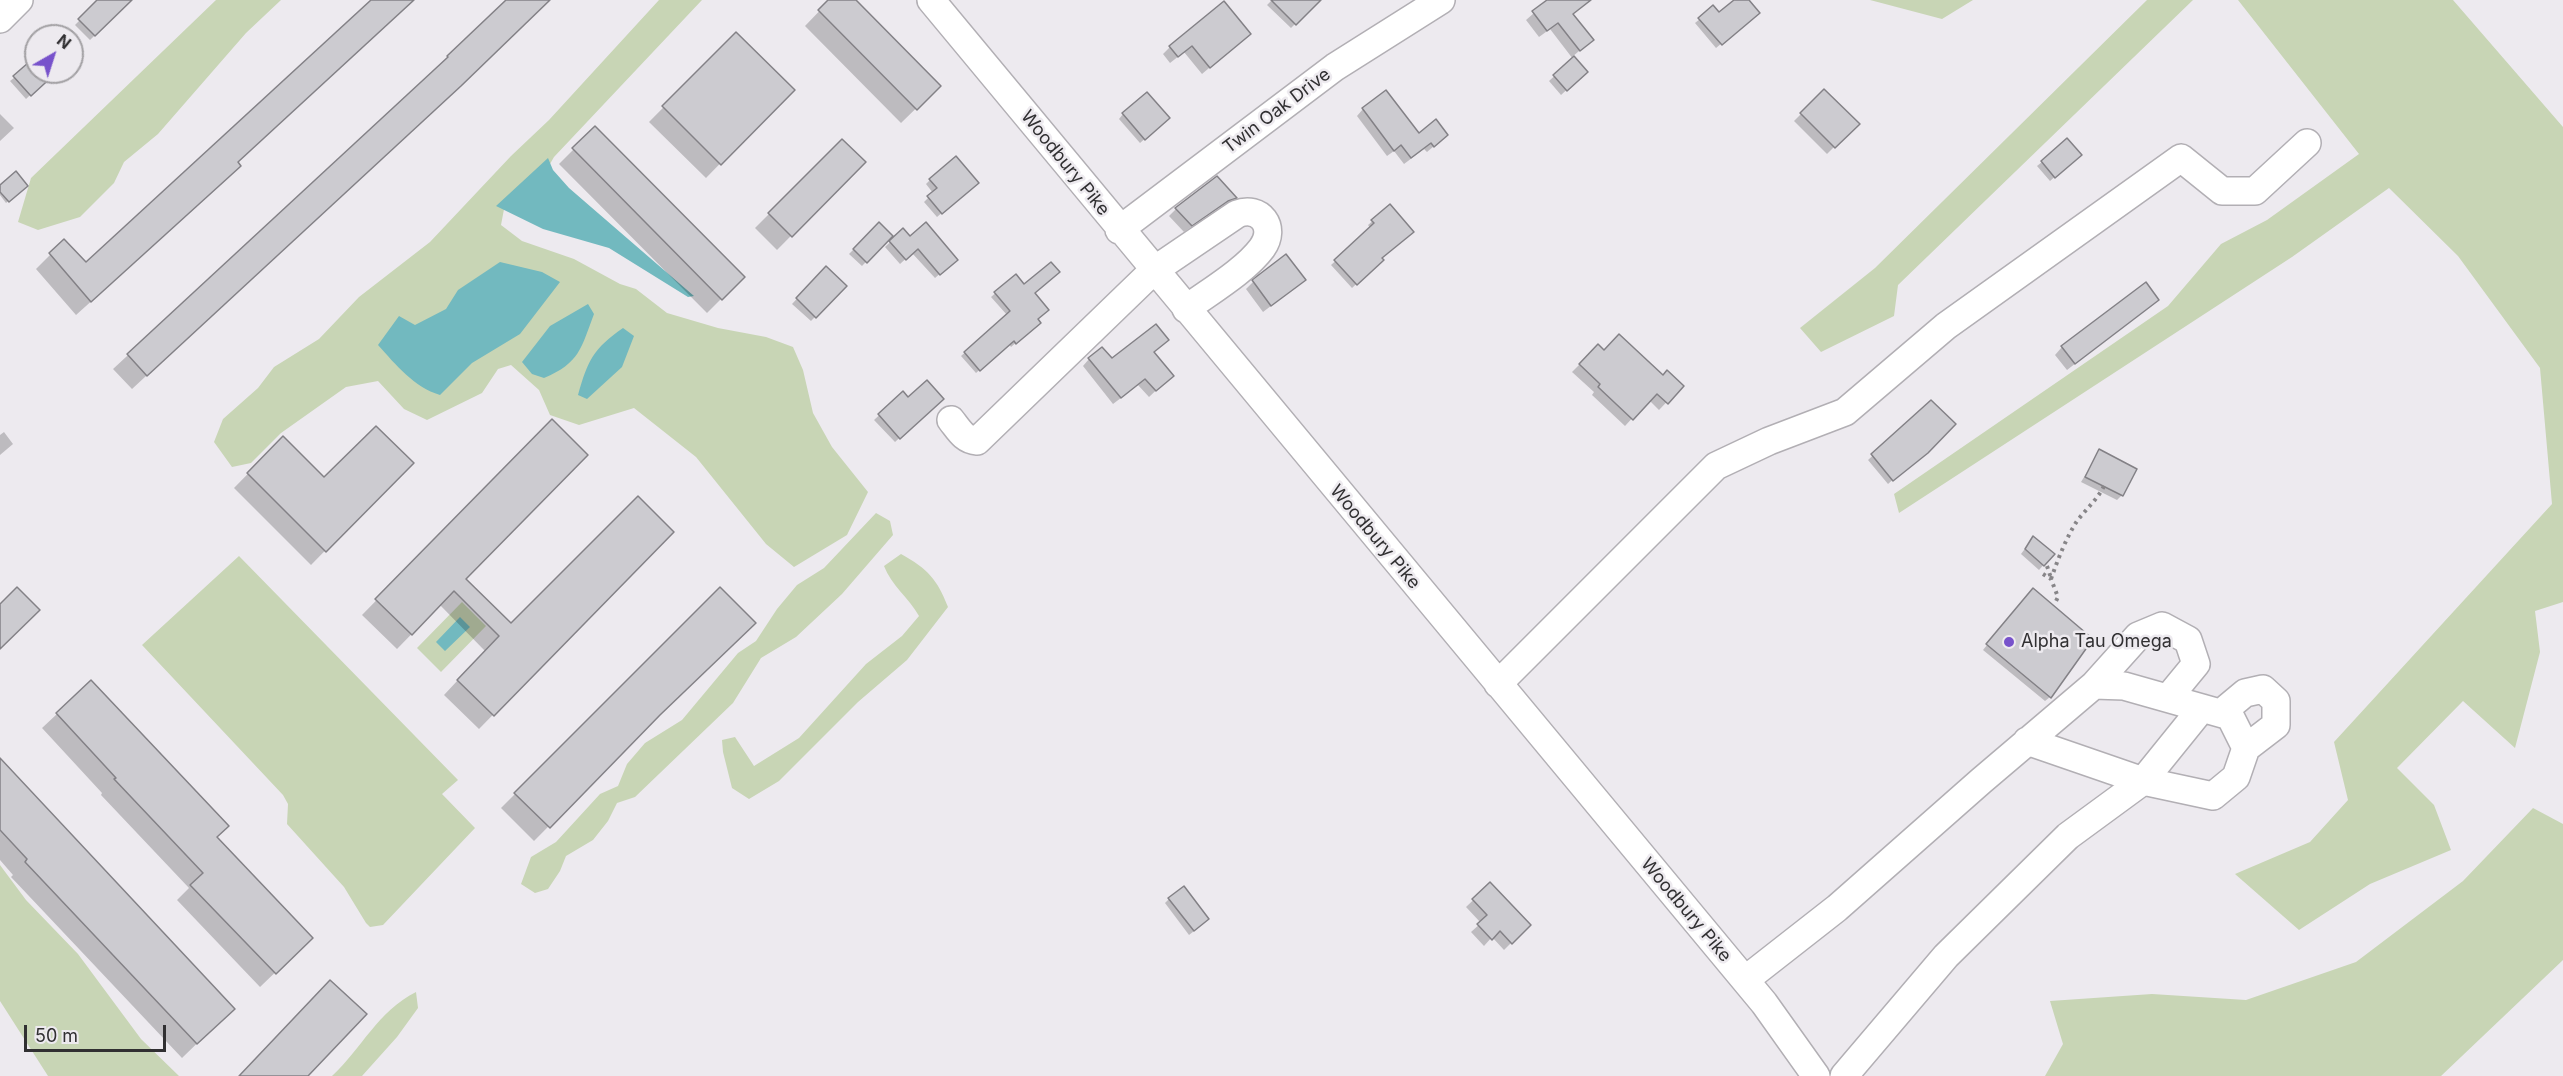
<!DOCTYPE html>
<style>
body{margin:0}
#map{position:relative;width:2563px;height:1076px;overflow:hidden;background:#edeaef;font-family:Inter,sans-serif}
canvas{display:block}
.north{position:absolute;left:24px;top:24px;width:60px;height:60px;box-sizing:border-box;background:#edeaef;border:2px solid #a2a0a3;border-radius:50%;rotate:39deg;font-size:16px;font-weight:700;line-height:24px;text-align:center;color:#313032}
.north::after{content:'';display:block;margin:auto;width:21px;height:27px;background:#7752cb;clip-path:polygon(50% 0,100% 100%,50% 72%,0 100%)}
.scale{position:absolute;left:24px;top:1025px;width:142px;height:27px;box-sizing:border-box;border:3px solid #313032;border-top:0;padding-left:8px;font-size:18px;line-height:21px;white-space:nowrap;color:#313032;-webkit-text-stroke:4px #edeaef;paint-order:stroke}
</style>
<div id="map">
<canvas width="2563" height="1076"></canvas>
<div class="north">N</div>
<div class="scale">50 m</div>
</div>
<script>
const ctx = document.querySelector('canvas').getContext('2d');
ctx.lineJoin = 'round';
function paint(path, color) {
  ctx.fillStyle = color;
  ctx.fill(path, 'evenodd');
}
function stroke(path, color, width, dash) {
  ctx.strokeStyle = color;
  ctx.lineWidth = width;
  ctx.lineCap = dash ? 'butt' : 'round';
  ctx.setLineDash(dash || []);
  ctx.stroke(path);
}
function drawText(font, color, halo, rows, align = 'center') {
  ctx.font = font + ' Inter,sans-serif';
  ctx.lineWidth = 5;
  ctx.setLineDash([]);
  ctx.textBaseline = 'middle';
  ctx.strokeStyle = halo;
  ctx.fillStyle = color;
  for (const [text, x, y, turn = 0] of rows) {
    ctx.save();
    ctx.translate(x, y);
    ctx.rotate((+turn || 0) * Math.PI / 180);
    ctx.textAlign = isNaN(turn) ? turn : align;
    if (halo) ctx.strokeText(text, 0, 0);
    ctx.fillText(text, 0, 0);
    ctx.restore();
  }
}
const green = new Path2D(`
 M216 0H281L246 33 158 134 124 162 114 183 80 217 38 230 18 222 31 178Z
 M659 0H702L554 157 543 176 505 204 501 225 522 241 574 259 620 284 636 289 667 313 718 328 766 337 793 347 803 370 813 413 832 447 868 492 847 535 794 567 766 544 696 457 634 408 579 425 550 415 539 390 511 365 498 369 482 393 427 420 404 409 378 381 346 387 281 433 251 463 232 467 214 442 223 419 258 388 274 367 319 339 359 297 430 242 511 156 549 120Z
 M1870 0H1973L1942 19Z
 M2147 0H2193L1898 285 1894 316 1821 352 1800 328 1875 268Z
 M2238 0H2453L2563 127V602L2535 611 2540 652 2515 748 2463 701 2397 768 2434 805 2451 850 2370 884 2299 930 2235 874 2310 842 2348 800 2334 742 2552 504 2540 368 2458 256 2389 188 2292 257 1899 513 1894 494 2168 306 2221 244 2267 220 2359 154Z
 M876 513 890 521 893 535 842 594 796 637 761 658 733 703 635 797 617 803 608 821 593 840 566 856 560 871 548 889 535 893 521 884 531 857 556 842 600 794 618 786 627 764 645 743 682 720 738 653 756 641 777 609 797 585 824 568Z
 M901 554C928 569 937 579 948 607L907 660 858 702 779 781 749 799 732 788 723 752 722 740 735 737 754 766 799 738 866 664 902 636 919 616C909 598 891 585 884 566Z
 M239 556 458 780 442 794 475 828 383 925 370 927 366 923 344 887 287 824 288 804 283 795 142 645Z
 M462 602 486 626 441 672 417 648Z
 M2533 808 2563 824V960L2441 1076H2045L2063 1044 2050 1001 2152 994 2246 1000 2356 962 2463 881Z
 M0 865 26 900 78 954 141 1039 179 1076H48L0 1001Z
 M416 992 418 1008 397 1037 362 1076H332C362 1048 378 1011 416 992Z`);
const water = new Path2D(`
 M548 158 553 170 569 188 694 296 688 297 609 248 543 229 496 206Z
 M500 262 542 272 560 282 520 334 472 363 440 395C414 387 396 365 378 345L399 316 415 325 446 309 458 290Z
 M588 304 594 314C581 348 580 363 544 378L532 374 522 362 550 326Z
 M623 328 634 336 622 367 587 399 578 395C588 360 593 349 623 328Z
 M460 617 470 627 445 651 436 642Z`);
const shadow = new Path2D(`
 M100 0H131L90 40 75 25Z
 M373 0H412L236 163 225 181 76 315 36 269 64 241 86 264Z
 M507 0H549L444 100 132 389 113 369 434 72Z
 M830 0H854L939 86 901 123 805 26Z
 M1272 0H1313L1314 5 1291 28 1267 5Z
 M1549 0H1589L1572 15 1592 40 1572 57 1586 72 1561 95 1549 81 1573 59 1550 29 1539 37 1526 20Z
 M1736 0H1747L1753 17 1716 48 1695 23 1700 19 1719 14Z
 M736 34 792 90 706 178 649 122Z
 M1249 34 1202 74 1184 52 1170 63 1163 54 1170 47Z
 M36 61V72H46L50 76 26 99 10 81Z
 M1824 91 1857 124 1827 154 1794 121Z
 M1363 109 1419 135 1440 141 1427 152 1424 149 1404 164 1394 151 1387 156 1357 116Z
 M0 114 14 128 0 141Z
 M1123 114 1164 122 1140 143 1119 119Z
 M595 128 743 277 707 313 559 164Z
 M842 141 864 162 777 250 755 228Z
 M2075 159 2050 181 2037 166 2042 162Z
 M930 180 972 187 937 217 924 202 933 193 926 184Z
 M26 185 6 203 0 195V187Z
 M1235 198 1228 205 1219 208 1184 232 1169 216 1176 209Z
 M1390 206 1381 258 1382 260 1352 288 1331 265 1371 229 1368 225Z
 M879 224 891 236 862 266 849 254Z
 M903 230 910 238 951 264 935 278 912 253 900 264 885 247Z
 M826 268 845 286 811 321 792 304Z
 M1015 276 1034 294 1035 326 1011 347 1009 344 976 373 961 356 1007 315 991 297Z
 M1253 282 1296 287 1263 312 1246 289Z
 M2157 300 2067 370 2055 355 2062 347Z
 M1598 346 1604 352 1682 386 1659 410 1649 400 1625 426 1592 395 1594 392 1572 372Z
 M1152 353 1165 382 1149 397 1138 385 1113 404 1083 366 1089 359 1112 361Z
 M903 393 908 399H942L895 442 874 420Z
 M1931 402 1954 424 1888 484 1868 460Z
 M552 421 464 579 511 625 672 532 479 729 444 695 485 651 440 605 397 649 362 615Z
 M4 432 13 444 0 455V435Z
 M283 438 324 479 411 463 311 565 234 488Z
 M2100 451 2122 495 2117 500 2081 482Z
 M2033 538 2053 554 2039 570 2021 554Z
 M720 589 649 725 534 841 501 808Z
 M2028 594 2050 697 2045 701 1983 650Z
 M57 714 215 838 311 938 260 987 177 900 189 888 101 795 102 793 42 728Z
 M0 766 218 1023 182 1058 11 877 13 875 0 860Z
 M1490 884 1529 925 1504 950 1492 937 1484 946 1471 932 1481 923 1466 907Z
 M1169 899 1203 924 1189 935 1165 903Z`);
const building = new Path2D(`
 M97 0H132L95 36 78 19Z
 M371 0H414L238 162 241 166 91 302 49 253 64 239 86 262Z
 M506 0H550L461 86 147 376 127 354 448 57 447 56Z
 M828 0H856L941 86 917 110 818 10Z
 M1271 0H1321L1296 25Z
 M1547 0H1591L1573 14 1594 40 1580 51 1558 23 1547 31 1532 11Z
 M1734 0H1749L1760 13 1722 45 1698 18 1713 5 1719 12Z
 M1224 1 1251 34 1210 68 1192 46 1178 57 1169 46Z
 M736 32 795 90 721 165 662 106Z
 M36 56V72H57L31 96 13 76Z
 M1574 56 1588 72 1567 91 1553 75Z
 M1824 89 1860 124 1835 148 1800 113Z
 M1386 90 1419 133 1436 119 1448 135 1434 147 1431 143 1411 158 1401 145 1394 151 1362 108Z
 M1147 92 1170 118 1145 140 1122 113Z
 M595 126 745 277 722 300 572 148Z
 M2067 138 2082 155 2055 178 2041 161Z
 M842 139 866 162 792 237 768 213Z
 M956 156 979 183 942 214 927 196 937 188 929 179Z
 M16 171 28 186 9 202 0 192V185Z
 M1217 176 1237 198 1228 201 1192 226 1175 208Z
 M1390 204 1414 232 1382 258 1384 260 1357 285 1334 260 1374 223 1371 220Z
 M879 222 893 236 867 263 853 249Z
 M926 222 958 260 940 275 918 249 906 260 889 241 903 228 910 236Z
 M1286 254 1306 280 1271 306 1252 280Z
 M1051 262 1060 272 1035 293 1049 310 1038 319 1041 323 1016 344 1014 341 980 371 964 352 1010 311 994 292 1016 274 1024 284Z
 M826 266 847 286 816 318 796 298Z
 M2146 282 2159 300 2075 364 2061 346Z
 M1156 324 1169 340 1154 352 1174 376 1156 391 1145 379 1121 398 1088 358 1102 347 1112 358Z
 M1619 334 1663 375 1667 370 1684 386 1668 404 1657 394 1633 420 1598 387 1600 384 1579 364 1598 344 1604 350Z
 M927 380 944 399 900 439 878 414 903 391 908 397Z
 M1931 400 1956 424 1928 453 1893 481 1871 454Z
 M552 419 588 455 466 579 511 623 638 496 674 532 494 716 457 680 499 636 454 591 412 635 375 599Z
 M376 426 414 463 326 552 247 473 283 436 324 477Z
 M2099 449 2137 469 2123 496 2085 477Z
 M2033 536 2055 554 2044 566 2025 549Z
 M17 587 40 610 0 649V604Z
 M720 587 756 623 660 715 550 828 514 793Z
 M2033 588 2093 639 2051 698 1986 644Z
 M91 680 229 826 217 837 313 938 276 974 190 885 203 873 114 779 116 778 56 713Z
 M0 758 235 1009 197 1044 25 862 27 859 0 830Z
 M1490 882 1531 925 1512 944 1500 931 1492 940 1477 924 1487 915 1472 899Z
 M1184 886 1209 919 1194 931 1168 898Z
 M330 980 367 1014 308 1076H239Z`);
const path = new Path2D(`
 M2047 566 2051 578
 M2043 574 2051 579 2058 597 2055 603
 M2051 579C2058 559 2066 538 2077 521 2086 509 2097 500 2104 486`);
const minor = new Path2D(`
 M931 0 1764 1003 1816 1076
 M0 19 19 0
 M1119 230 1335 67 1441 0
 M951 420C959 430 964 440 977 441L1153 271 1237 214C1260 205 1277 227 1262 248 1245 271 1209 292 1186 309
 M1498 684 1716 466 1769 441 1845 412 1946 326 2181 158 2222 191H2255L2307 143
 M2094 685 2138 636 2162 626 2188 640 2196 664 2168 698
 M2221 713 2245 693 2263 689 2276 701V725L2246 748
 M2027 741 2143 781 2202 708
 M1745 980 1837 908 1981 781 2094 685 2124 686 2230 716 2246 748 2236 777 2213 796 2143 781 2068 836 1946 956 1844 1076`);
const markers = [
 [2009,642,6,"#7752cb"]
];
const streetNames = [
 ["Twin Oak Drive",1277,111,-37],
 ["Woodbury Pike",1065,163,51],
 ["Woodbury Pike",1375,537,50],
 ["Woodbury Pike",1686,910,50]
];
const poiNames = [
 ["Alpha Tau Omega",2021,642]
];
paint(green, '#c8d5b5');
paint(water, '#72b9bf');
paint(shadow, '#0003');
paint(building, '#cccbd0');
stroke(building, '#838186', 1.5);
stroke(minor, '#b2afb4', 30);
stroke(path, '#878588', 4, [3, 4.5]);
stroke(minor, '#fff', 27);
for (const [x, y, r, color] of markers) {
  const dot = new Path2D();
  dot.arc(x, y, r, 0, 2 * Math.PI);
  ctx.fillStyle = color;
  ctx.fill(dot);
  stroke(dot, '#edeaef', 2);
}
drawText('18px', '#313032', '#edeaef', streetNames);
drawText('18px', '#313032', '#edeaef', poiNames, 'left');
</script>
